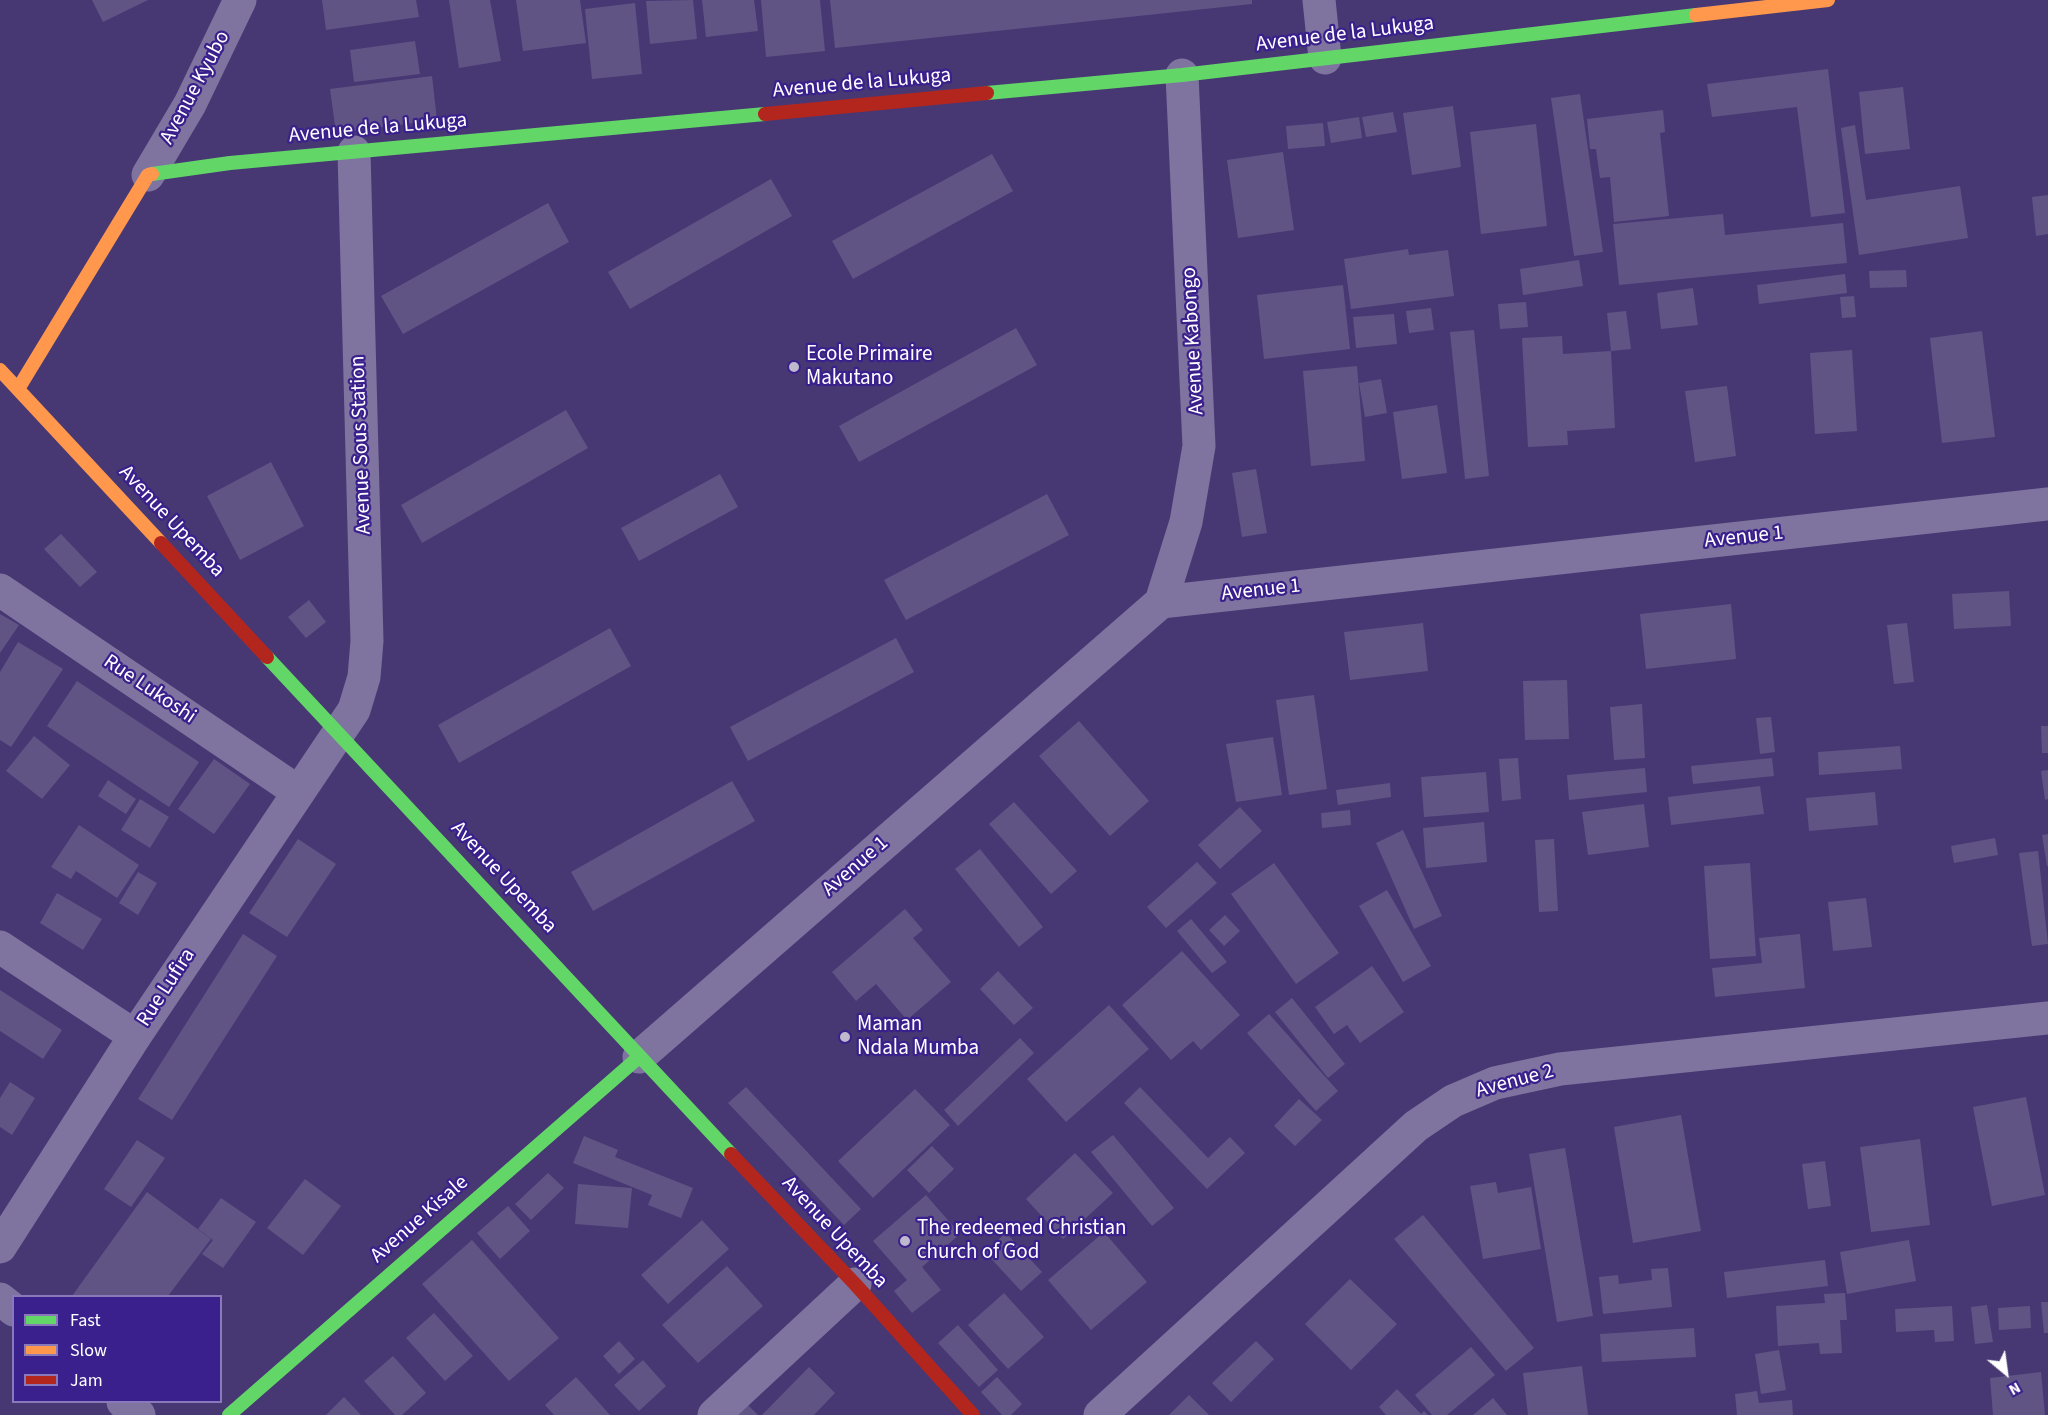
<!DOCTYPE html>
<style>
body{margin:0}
#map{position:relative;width:2048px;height:1415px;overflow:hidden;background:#473874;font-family:"Source Sans 3",sans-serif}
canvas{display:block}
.legend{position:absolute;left:12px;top:1295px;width:210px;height:108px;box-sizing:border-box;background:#3a208c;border:2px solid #8979ba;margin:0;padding:8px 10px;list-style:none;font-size:18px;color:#fff}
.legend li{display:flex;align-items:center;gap:12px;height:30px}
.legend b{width:30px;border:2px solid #8979ba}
.north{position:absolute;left:1976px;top:1343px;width:60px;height:60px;-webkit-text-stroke:4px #3a208c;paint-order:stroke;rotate:151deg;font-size:16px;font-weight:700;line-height:24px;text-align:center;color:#fff}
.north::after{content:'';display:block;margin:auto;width:21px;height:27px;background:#fff;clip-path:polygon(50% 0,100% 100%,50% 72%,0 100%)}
</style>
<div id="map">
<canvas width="2048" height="1415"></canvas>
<ul class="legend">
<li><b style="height:8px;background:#63d668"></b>Fast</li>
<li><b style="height:8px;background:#ff974d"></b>Slow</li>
<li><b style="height:8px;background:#b3261e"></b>Jam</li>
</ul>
<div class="north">N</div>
</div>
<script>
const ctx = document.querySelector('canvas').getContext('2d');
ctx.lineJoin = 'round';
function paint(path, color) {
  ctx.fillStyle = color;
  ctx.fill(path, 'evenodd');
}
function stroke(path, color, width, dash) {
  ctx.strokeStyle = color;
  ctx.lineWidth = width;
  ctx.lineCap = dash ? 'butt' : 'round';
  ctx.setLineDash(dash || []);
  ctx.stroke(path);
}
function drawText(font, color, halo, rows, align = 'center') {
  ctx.font = font + ' "Source Sans 3",sans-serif';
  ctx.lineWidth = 4.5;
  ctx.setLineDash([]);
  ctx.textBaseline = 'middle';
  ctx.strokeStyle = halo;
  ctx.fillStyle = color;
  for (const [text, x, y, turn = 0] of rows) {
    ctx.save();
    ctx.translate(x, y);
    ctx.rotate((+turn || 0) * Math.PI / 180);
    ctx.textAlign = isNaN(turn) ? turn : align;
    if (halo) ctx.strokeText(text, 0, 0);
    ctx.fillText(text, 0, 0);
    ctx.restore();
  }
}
const building = new Path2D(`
 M92 0H148L103 22Z
 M322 0H416L419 17 326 30Z
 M449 0H490L501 61 459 68Z
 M516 0H580L586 43 523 51Z
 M693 0 697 39 650 44 646 1Z
 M702 0H754L758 31 706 37Z
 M761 0H820L825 51 766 57Z
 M830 0H1252V4L835 48Z
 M635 3 642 74 592 79 585 9Z
 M415 41 420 74 354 82 350 50Z
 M1828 69 1845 213 1811 217 1797 107 1712 117 1707 84Z
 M432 76 437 120 336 133 330 89Z
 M1903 87 1910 149 1865 154 1859 92Z
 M1580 94 1603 252 1574 256 1551 98Z
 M1453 106 1461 167 1412 175 1403 113Z
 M1663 110 1665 132 1660 133 1669 216 1614 222 1610 177 1600 178 1596 149H1590L1587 119Z
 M1393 112 1397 132 1366 137 1362 117Z
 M1359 117 1362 138 1331 143 1327 122Z
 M1323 123 1325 146 1288 149 1286 126Z
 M1536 124 1547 226 1481 234 1470 132Z
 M1855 125 1866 200 1960 186 1968 238 1859 255 1841 128Z
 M1283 152 1294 230 1238 238 1227 160Z
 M992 154 1013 191 853 279 832 241Z
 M771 179 792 216 630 309 608 272Z
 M2048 195V234L2036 236 2032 197Z
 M548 203 569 242 403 334 381 296Z
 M1723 214 1725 235 1843 223 1847 263 1619 285 1613 224Z
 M1408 249 1409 255 1448 250 1454 296 1351 309 1344 259Z
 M1579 260 1583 286 1523 295 1520 269Z
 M1906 270 1907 287 1870 288 1869 271Z
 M1845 274 1847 293 1759 304 1757 285Z
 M1343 285 1350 349 1264 359 1257 295Z
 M1693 288 1698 325 1661 329 1657 293Z
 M1854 296 1856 317 1842 318 1840 297Z
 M1526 302 1528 327 1500 329 1498 304Z
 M1431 308 1434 330 1409 333 1406 311Z
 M1626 311 1631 349 1611 351 1607 313Z
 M1394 314 1397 344 1356 348 1353 317Z
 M1016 328 1037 365 859 462 839 426Z
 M1474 330 1489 476 1465 479 1450 332Z
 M1982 331 1995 437 1942 443 1930 338Z
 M1562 336 1563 354 1611 351 1615 428 1567 431 1568 445 1528 447 1522 338Z
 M1852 350 1857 431 1815 434 1810 353Z
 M1357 366 1365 461 1311 466 1303 371Z
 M1381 379 1387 413 1365 417 1359 383Z
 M1727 386 1736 456 1695 462 1685 391Z
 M1437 405 1447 473 1402 479 1393 412Z
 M566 410 588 448 422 543 401 505Z
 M271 462 304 526 240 560 207 496Z
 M1256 469 1267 533 1242 537 1232 473Z
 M720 474 738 507 639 561 621 528Z
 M1047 494 1069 535 906 620 884 580Z
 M61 534 97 572 80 587 44 549Z
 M2009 591 2011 626 1954 629 1952 594Z
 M309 600 326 622 306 638 288 617Z
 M1731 604 1736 659 1646 669 1640 614Z
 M0 614 19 625 0 653Z
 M1423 623 1428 671 1350 680 1344 632Z
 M1907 623 1914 682 1894 684 1887 625Z
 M610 628 631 666 459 763 438 725Z
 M896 638 914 672 748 761 730 727Z
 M18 642 63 669 11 747 0 740V672Z
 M1567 680 1569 739 1525 740 1523 681Z
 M77 681 199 762 169 807 47 726Z
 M1314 695 1327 789 1289 795 1276 700Z
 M1642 704 1645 758 1614 760 1610 707Z
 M1771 717 1775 752 1760 754 1756 718Z
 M1079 721 1149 801 1110 836 1039 756Z
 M2041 726H2048V753H2042Z
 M34 736 70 765 42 799 6 771Z
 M1273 737 1282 795 1236 802 1226 744Z
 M1900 746 1902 769 1819 775 1818 752Z
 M1518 758 1521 799 1502 801 1499 759Z
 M1772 758 1774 776 1693 784 1691 766Z
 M214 759 250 784 214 834 178 809Z
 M1645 768 1647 792 1569 800 1567 775Z
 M2048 770V799L2045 800 2041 771Z
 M1486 772 1489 812 1424 817 1421 777Z
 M108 780 136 799 126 814 98 796Z
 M732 781 755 821 593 911 571 872Z
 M1390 783 1391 797 1338 805 1336 790Z
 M1760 786 1764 814 1671 825 1668 797Z
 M1875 792 1878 825 1809 831 1806 798Z
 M140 799 169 817 150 848 121 830Z
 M1014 802 1077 871 1051 894 989 824Z
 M1644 804 1649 847 1588 855 1582 812Z
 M1240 807 1262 831 1220 869 1198 845Z
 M1350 810 1351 825 1322 828 1321 813Z
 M1484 822 1487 862 1426 868 1423 828Z
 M79 825 139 865 117 898 76 871 71 879 51 867Z
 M1403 830 1442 916 1414 929 1376 843Z
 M2048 834V866H2047L2042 835Z
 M1995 838 1998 855 1954 863 1951 846Z
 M298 839 336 864 287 937 249 913Z
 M1554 839 1558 911 1539 912 1535 840Z
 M980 849 1043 927 1019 947 955 869Z
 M2038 851 2048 944 2032 946 2019 853Z
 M1197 862 1217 883 1166 928 1147 907Z
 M1274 863 1339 953 1296 984 1231 894Z
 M1750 863 1756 956 1710 959 1704 866Z
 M138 872 157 883 138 915 119 903Z
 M1387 890 1431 966 1403 982 1359 906Z
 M57 893 102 919 83 950 40 923Z
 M1866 898 1872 947 1833 951 1828 902Z
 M905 909 923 930 913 938 951 982 907 1020 876 984 856 1001 832 972Z
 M1225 915 1240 931 1224 946 1209 930Z
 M1191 919 1227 962 1212 973 1177 931Z
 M243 934 277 956 172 1120 138 1099Z
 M1800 934 1805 988 1715 997 1712 968 1762 963 1759 938Z
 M1182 951 1240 1015 1201 1050 1193 1041 1171 1060 1122 1005Z
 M1372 966 1404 1012 1360 1043 1347 1025 1334 1034 1315 1007Z
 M998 971 1033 1008 1014 1025 980 989Z
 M0 990 62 1030 43 1059 0 1031Z
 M1292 998 1345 1064 1328 1078 1275 1012Z
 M1109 1005 1149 1049 1066 1122 1027 1079Z
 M1269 1014 1338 1091 1316 1111 1247 1033Z
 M1020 1038 1034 1053 958 1126 944 1110Z
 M10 1082 35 1098 12 1135 0 1127V1098Z
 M746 1087 861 1209 844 1225 728 1103Z
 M1140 1087 1208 1158 1230 1137 1245 1153 1207 1189 1124 1103Z
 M915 1089 950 1125 873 1198 838 1161Z
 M2026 1097 2045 1195 1992 1206 1973 1107Z
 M1299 1099 1322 1120 1295 1146 1274 1126Z
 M1681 1115 1701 1231 1633 1243 1614 1127Z
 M1113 1135 1174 1208 1152 1226 1091 1152Z
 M584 1136 618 1150 615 1157 693 1188 681 1218 648 1205 652 1195 573 1163Z
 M1920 1139 1930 1225 1871 1232 1860 1147Z
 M137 1140 165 1158 131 1207 104 1189Z
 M932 1146 954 1169 929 1193 907 1170Z
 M1565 1148 1593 1316 1557 1322 1529 1154Z
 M1075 1153 1113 1193 1063 1239 1026 1199Z
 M1825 1161 1831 1206 1808 1209 1802 1164Z
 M548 1173 564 1188 531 1220 515 1204Z
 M305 1179 341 1206 303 1255 267 1228Z
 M1496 1182 1498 1193 1531 1187 1541 1249 1483 1259 1470 1186Z
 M578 1184 632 1188 628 1228 575 1224Z
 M147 1192 211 1239 168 1296H72Z
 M926 1195 960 1234 922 1267 941 1290 912 1313 894 1291 907 1280 873 1241Z
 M221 1198 256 1222 223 1268 202 1254 213 1240 198 1229Z
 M508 1206 530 1231 500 1259 477 1233Z
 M1423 1215 1534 1348 1506 1371 1394 1239Z
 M702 1220 729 1249 668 1304 641 1275Z
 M1104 1232 1147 1282 1091 1330 1048 1280Z
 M1006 1233 1042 1272 1021 1291 985 1252Z
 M472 1240 559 1338 509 1381 422 1284Z
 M1909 1240 1916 1281 1847 1294 1840 1252Z
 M1825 1260 1828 1286 1727 1298 1724 1272Z
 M727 1266 763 1306 698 1363 662 1325Z
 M1668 1268 1672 1307 1603 1314 1599 1277 1618 1275 1619 1284 1652 1280 1651 1269Z
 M1350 1279 1397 1324 1351 1370 1305 1324Z
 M1004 1293 1044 1337 1008 1369 968 1325Z
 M1845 1293 1847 1320H1840L1842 1353 1820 1354 1819 1343 1778 1346 1776 1306 1825 1303 1824 1294Z
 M2041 1302H2048V1333H2044Z
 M1987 1305 1993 1342 1975 1344 1971 1307Z
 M1952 1306 1954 1341 1935 1342 1934 1330 1896 1332 1895 1309Z
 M2030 1306 2031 1328 1999 1330 1998 1308Z
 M434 1313 473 1356 445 1381 406 1338Z
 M958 1325 998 1370 979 1387 938 1343Z
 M1694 1328 1696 1357 1602 1362 1600 1334Z
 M619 1341 635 1359 619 1374 603 1356Z
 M1256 1341 1274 1359 1231 1402 1212 1383Z
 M1471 1347 1495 1375 1447 1415H1432L1415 1395Z
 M1779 1350 1786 1390 1761 1394 1755 1354Z
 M393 1356 426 1393 402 1415H395L364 1381Z
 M643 1360 666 1386 639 1411 614 1385Z
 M1582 1366 1588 1415H1528L1523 1373Z
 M809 1367 835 1393 814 1415H762Z
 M2041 1372 2045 1415H1993L1990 1378Z
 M576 1377 610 1415H554L545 1405Z
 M997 1377 1022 1404 1011 1415H1002L981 1392Z
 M1397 1389 1421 1414 1424 1411 1428 1415H1386L1379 1407Z
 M1757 1391 1759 1403 1792 1400 1793 1415H1737L1735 1394Z
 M1189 1395 1209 1415H1169Z
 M344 1397 361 1415H326Z
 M1493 1398 1507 1415H1473Z
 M748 1405 758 1415H737Z`);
const street = new Path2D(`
 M1319 0 1325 58
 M148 175 190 104 240 0
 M0 590 297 791
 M1161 602 1186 522 1199 446 1182 75
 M0 947 135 1036
 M639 1057 1161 602 2048 504
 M0 1247 135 1036 354 710 364 677 367 641 354 152
 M0 1299 14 1310
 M123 1402 139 1415
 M714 1415 855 1284
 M1100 1415 1416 1126 1453 1101 1495 1083 1560 1069 2048 1018`);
const fast = new Path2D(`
 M987 93 1182 75 1696 15
 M152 174 230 163 765 114
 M267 657 731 1154
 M229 1415 639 1057`);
const slow = new Path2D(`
 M1696 15 1828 0
 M0 370 161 543
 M18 389 148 175 152 174`);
const jam = new Path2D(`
 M765 114 987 93
 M161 543 267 657
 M731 1154 855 1284 973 1415`);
const markers = [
 [794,367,6,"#bfb9ce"],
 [845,1037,6,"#bfb9ce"],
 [905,1241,6,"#bfb9ce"]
];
const streetNames = [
 ["Avenue de la Lukuga",1345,35,-7],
 ["Avenue de la Lukuga",862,84,-5],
 ["Avenue Kyubo",196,88,-62],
 ["Avenue de la Lukuga",378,129,-5],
 ["Avenue Kabongo",1194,341,-93],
 ["Avenue Sous Station",362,445,-92],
 ["Avenue Upemba",171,522,47],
 ["Avenue 1",1744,538,-6],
 ["Avenue 1",1261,591,-6],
 ["Rue Lukoshi",149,690,34],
 ["Avenue 1",856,867,-41],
 ["Avenue Upemba",503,878,47],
 ["Rue Lufira",167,988,-57],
 ["Avenue 2",1515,1082,-15],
 ["Avenue Kisale",420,1220,-41],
 ["Avenue Upemba",834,1233,47]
];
const poiNames = [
 ["Ecole Primaire",806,355],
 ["Makutano",806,379],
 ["Maman",857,1025],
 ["Ndala Mumba",857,1049],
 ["The redeemed Christian",917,1229],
 ["church of God",917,1253]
];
paint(building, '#605484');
stroke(street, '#7f749f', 33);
stroke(fast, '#63d668', 14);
stroke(slow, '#ff974d', 14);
stroke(jam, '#b3261e', 14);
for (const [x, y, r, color] of markers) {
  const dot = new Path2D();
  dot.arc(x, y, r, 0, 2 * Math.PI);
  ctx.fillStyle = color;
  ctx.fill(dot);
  stroke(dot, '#3a208c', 2);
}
drawText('21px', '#fff', '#3a208c', streetNames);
drawText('21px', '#fff', '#3a208c', poiNames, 'left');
</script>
